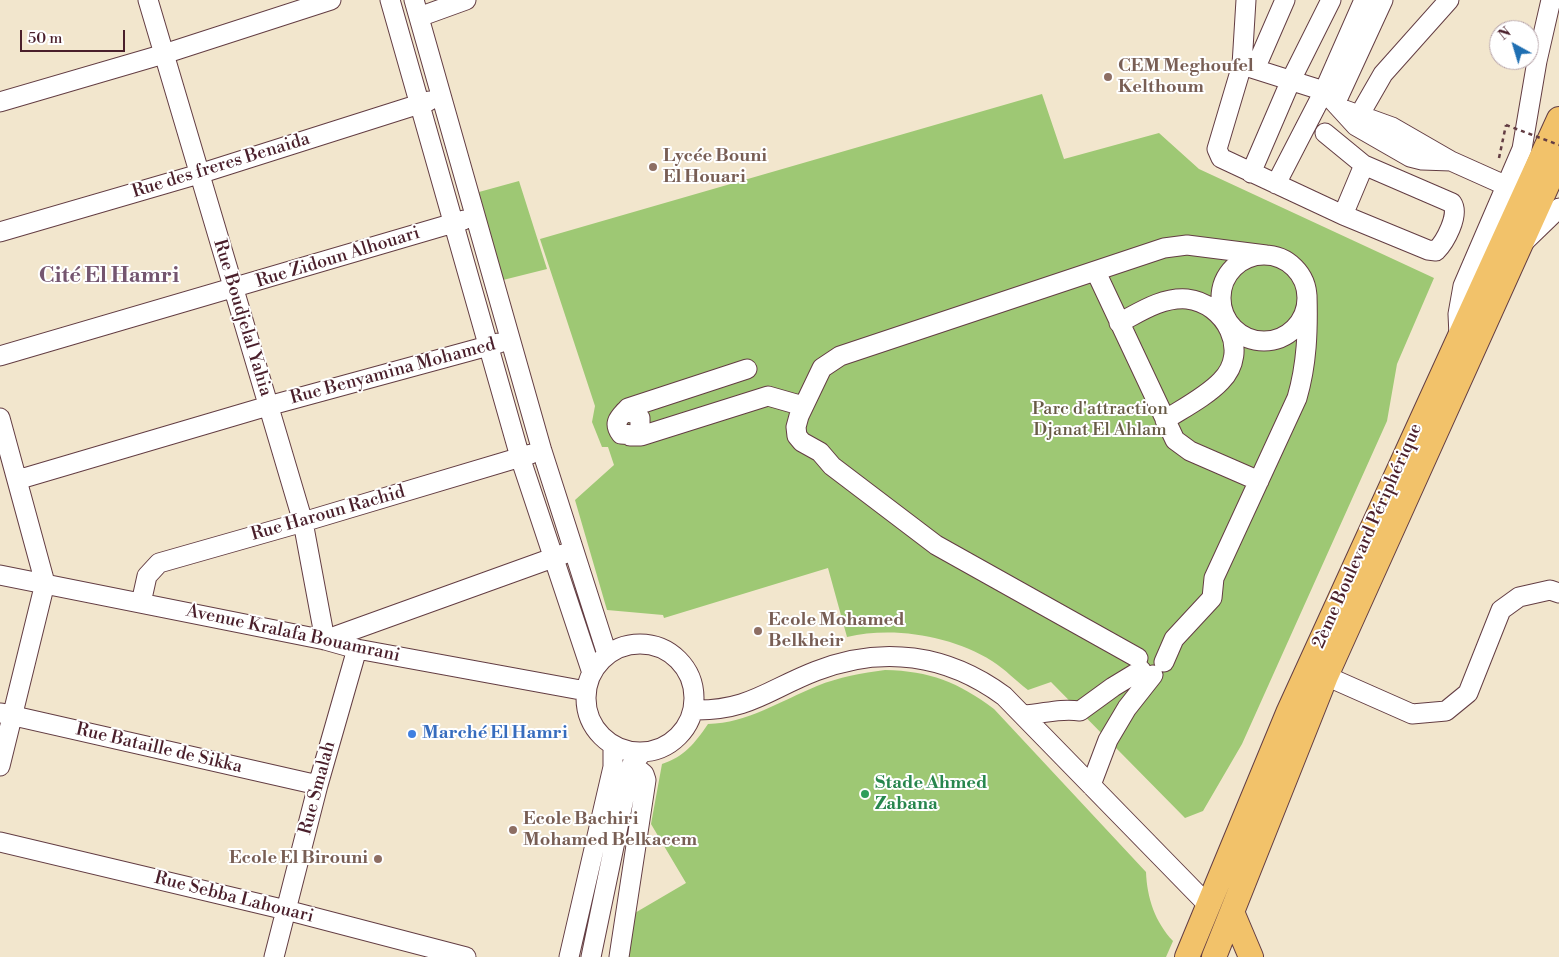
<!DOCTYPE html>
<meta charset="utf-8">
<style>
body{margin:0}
#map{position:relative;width:1559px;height:957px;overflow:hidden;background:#f2e6cd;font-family:"Libre Bodoni",serif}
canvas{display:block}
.north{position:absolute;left:1489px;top:20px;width:50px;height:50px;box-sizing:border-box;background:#fff;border:1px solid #b7a5aa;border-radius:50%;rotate:321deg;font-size:14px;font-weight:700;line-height:20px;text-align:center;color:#4a1f2b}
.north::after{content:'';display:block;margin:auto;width:18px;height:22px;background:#1f6fb2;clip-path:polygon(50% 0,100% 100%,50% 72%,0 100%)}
.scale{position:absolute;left:20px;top:30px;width:105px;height:22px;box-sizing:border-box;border:2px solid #4a1f2b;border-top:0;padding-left:6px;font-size:15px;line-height:18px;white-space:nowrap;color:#4a1f2b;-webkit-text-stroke:4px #fff;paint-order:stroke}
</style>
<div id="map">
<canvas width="1559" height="957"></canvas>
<div class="north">N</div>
<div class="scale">50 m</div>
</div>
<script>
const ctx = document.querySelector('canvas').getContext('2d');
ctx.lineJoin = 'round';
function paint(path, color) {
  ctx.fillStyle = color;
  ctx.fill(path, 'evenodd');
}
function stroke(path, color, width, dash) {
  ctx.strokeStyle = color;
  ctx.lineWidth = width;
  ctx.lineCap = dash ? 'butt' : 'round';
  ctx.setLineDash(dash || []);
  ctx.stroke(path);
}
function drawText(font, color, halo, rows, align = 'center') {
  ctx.font = font + ' "Libre Bodoni",serif';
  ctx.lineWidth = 4;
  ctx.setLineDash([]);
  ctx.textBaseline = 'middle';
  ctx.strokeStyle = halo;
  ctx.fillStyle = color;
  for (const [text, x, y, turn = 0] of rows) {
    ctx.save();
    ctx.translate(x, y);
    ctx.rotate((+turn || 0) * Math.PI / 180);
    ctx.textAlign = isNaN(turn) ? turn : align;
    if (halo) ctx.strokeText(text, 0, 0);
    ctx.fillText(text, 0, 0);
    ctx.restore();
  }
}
const green = new Path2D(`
 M1042 94 1064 159 1159 133 1199 169 1434 278 1397 364 1387 421 1242 744 1203 811 1185 818 1051 682 1028 690C1016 681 1005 669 992 661 952 636 894 626 847 637L828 568 664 618 663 615 607 610 575 500 614 465 608 447H602L592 422 595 406 540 239Z
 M519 181 547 269 503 280 479 192Z
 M885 670C930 671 958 682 994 709L1146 872C1147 898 1155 922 1173 941L1166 957H627L628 917 686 883 651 824 662 764C684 757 695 743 708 724 748 723 780 701 817 686 839 677 862 673 885 670Z`);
const path = new Path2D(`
 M1499 158 1506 125`);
const minor = new Path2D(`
 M148 0 303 522 325 640 572 551
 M390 0 520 457 592 673
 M414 0 542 451 607 654
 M1246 0 1242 65 1217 149 1221 158 1343 215 1428 250 1436 251C1445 242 1460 215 1452 203L1364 165 1325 133
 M419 17 466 0
 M1242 65 1324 91 1356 126 1410 157 1422 160 1451 161
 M1255 69 1285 0
 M0 102 164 54 331 0
 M1336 102 1383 0
 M1345 110 1392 127 1451 161 1518 191
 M1360 114 1383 74 1449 0
 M1251 173 1291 80 1331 0
 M1276 184 1324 91 1364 0
 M1343 215 1364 165
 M0 232 199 174 429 101
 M1524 242 1559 208
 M1221 298a43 43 0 1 1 86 0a43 43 0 1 1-86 0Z
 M1096 272 1175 440 1190 451 1259 481
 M1119 323C1140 312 1162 297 1187 299 1225 303 1251 351 1221 381 1207 396 1182 409 1165 420
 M1459 336 1458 314 1463 286 1522 149 1537 61 1551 0
 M0 356 464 220
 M624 412 634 413 640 418V429L634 435 621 434C612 422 620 417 628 408L747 369
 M0 418 45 583 0 766
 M630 436H641L768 396 803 406
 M17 480 268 406 499 343
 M0 575 325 640 357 649 586 691
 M141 603 147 576 159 563 303 522 531 454
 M586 698a54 54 0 1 1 108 0a54 54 0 1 1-108 0Z
 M1138 658 936 545 832 466 820 452 802 442 797 436 796 427 799 416 822 368 840 356 1164 248 1187 245 1266 255
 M1164 662 1174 639 1212 598 1214 578 1297 398C1307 364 1308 330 1307 295
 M1326 676 1412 714 1446 711 1468 693 1501 610 1519 597 1550 590 1559 593
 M694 710C749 711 769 689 816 671 882 645 947 654 1004 696L1208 905
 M1 713 318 785
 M1023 715C1045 714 1057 708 1080 711L1113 687 1141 670
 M1091 785 1108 740 1127 708 1153 675
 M0 842 286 910 466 957
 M274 957 318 785 357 649
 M569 957 613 767V746
 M591 957 628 779 632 764 642 753
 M619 957 646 780 644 774 632 764`);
const major = new Path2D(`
 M1232 912 1251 957
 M1187 957 1288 713 1559 119
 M1214 957 1326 676 1559 159`);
const pathBridge = new Path2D(`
 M1506 125 1559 145`);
const markers = [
 [1108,77,5,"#8d6e63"],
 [653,167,5,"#8d6e63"],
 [758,631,5,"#8d6e63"],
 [412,734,5,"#3f7fe0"],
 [865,794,5,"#2e9e5b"],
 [513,830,5,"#8d6e63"],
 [378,859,5,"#8d6e63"]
];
const educationNames = [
 ["CEM Meghoufel",1118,67],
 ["Kelthoum",1118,88],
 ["Lycée Bouni",663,157],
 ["El Houari",663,178],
 ["Ecole Mohamed",768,621],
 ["Belkheir",768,642],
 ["Ecole Bachiri",523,820],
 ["Mohamed Belkacem",523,841],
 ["Ecole El Birouni",368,859,"right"]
];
const streetNames = [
 ["Rue des freres Benaida",221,166,-17],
 ["Rue Zidoun Alhouari",338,258,-17],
 ["Rue Boudjelal Yahia",242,318,73],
 ["Rue Benyamina Mohamed",393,372,-15],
 ["Rue Haroun Rachid",328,514,-16],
 ["2ème Boulevard Périphérique",1368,536,-66],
 ["Avenue Kralafa Bouamrani",293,634,12],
 ["Rue Bataille de Sikka",159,749,13],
 ["Rue Smalah",318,788,-75],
 ["Rue Sebba Lahouari",234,898,14]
];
const parkNames = [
 ["Parc d'attraction",1100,410],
 ["Djanat El Ahlam",1100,431]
];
const shopNames = [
 ["Marché El Hamri",422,734]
];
const leisureNames = [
 ["Stade Ahmed",875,784],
 ["Zabana",875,805]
];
const districtNames = [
 ["Cité El Hamri",109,277]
];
paint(green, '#9ec874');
stroke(minor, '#633d43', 21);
stroke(major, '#633d43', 26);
stroke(path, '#633d43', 2.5, [4, 4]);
stroke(minor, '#fff', 19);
stroke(major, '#f2c26a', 24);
stroke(pathBridge, '#633d43', 2.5, [4, 4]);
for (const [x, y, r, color] of markers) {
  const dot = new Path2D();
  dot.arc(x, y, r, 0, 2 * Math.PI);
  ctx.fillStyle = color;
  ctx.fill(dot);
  stroke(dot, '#fff', 2);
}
drawText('bold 18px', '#785e54', '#fff', educationNames, 'left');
drawText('18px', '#4a1f2b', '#fff', streetNames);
drawText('18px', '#675a45', '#fff', parkNames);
drawText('bold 18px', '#366cbe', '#fff', shopNames, 'left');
drawText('bold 18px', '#27864d', '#fff', leisureNames, 'left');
drawText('bold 22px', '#74556f', '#fff', districtNames);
</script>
